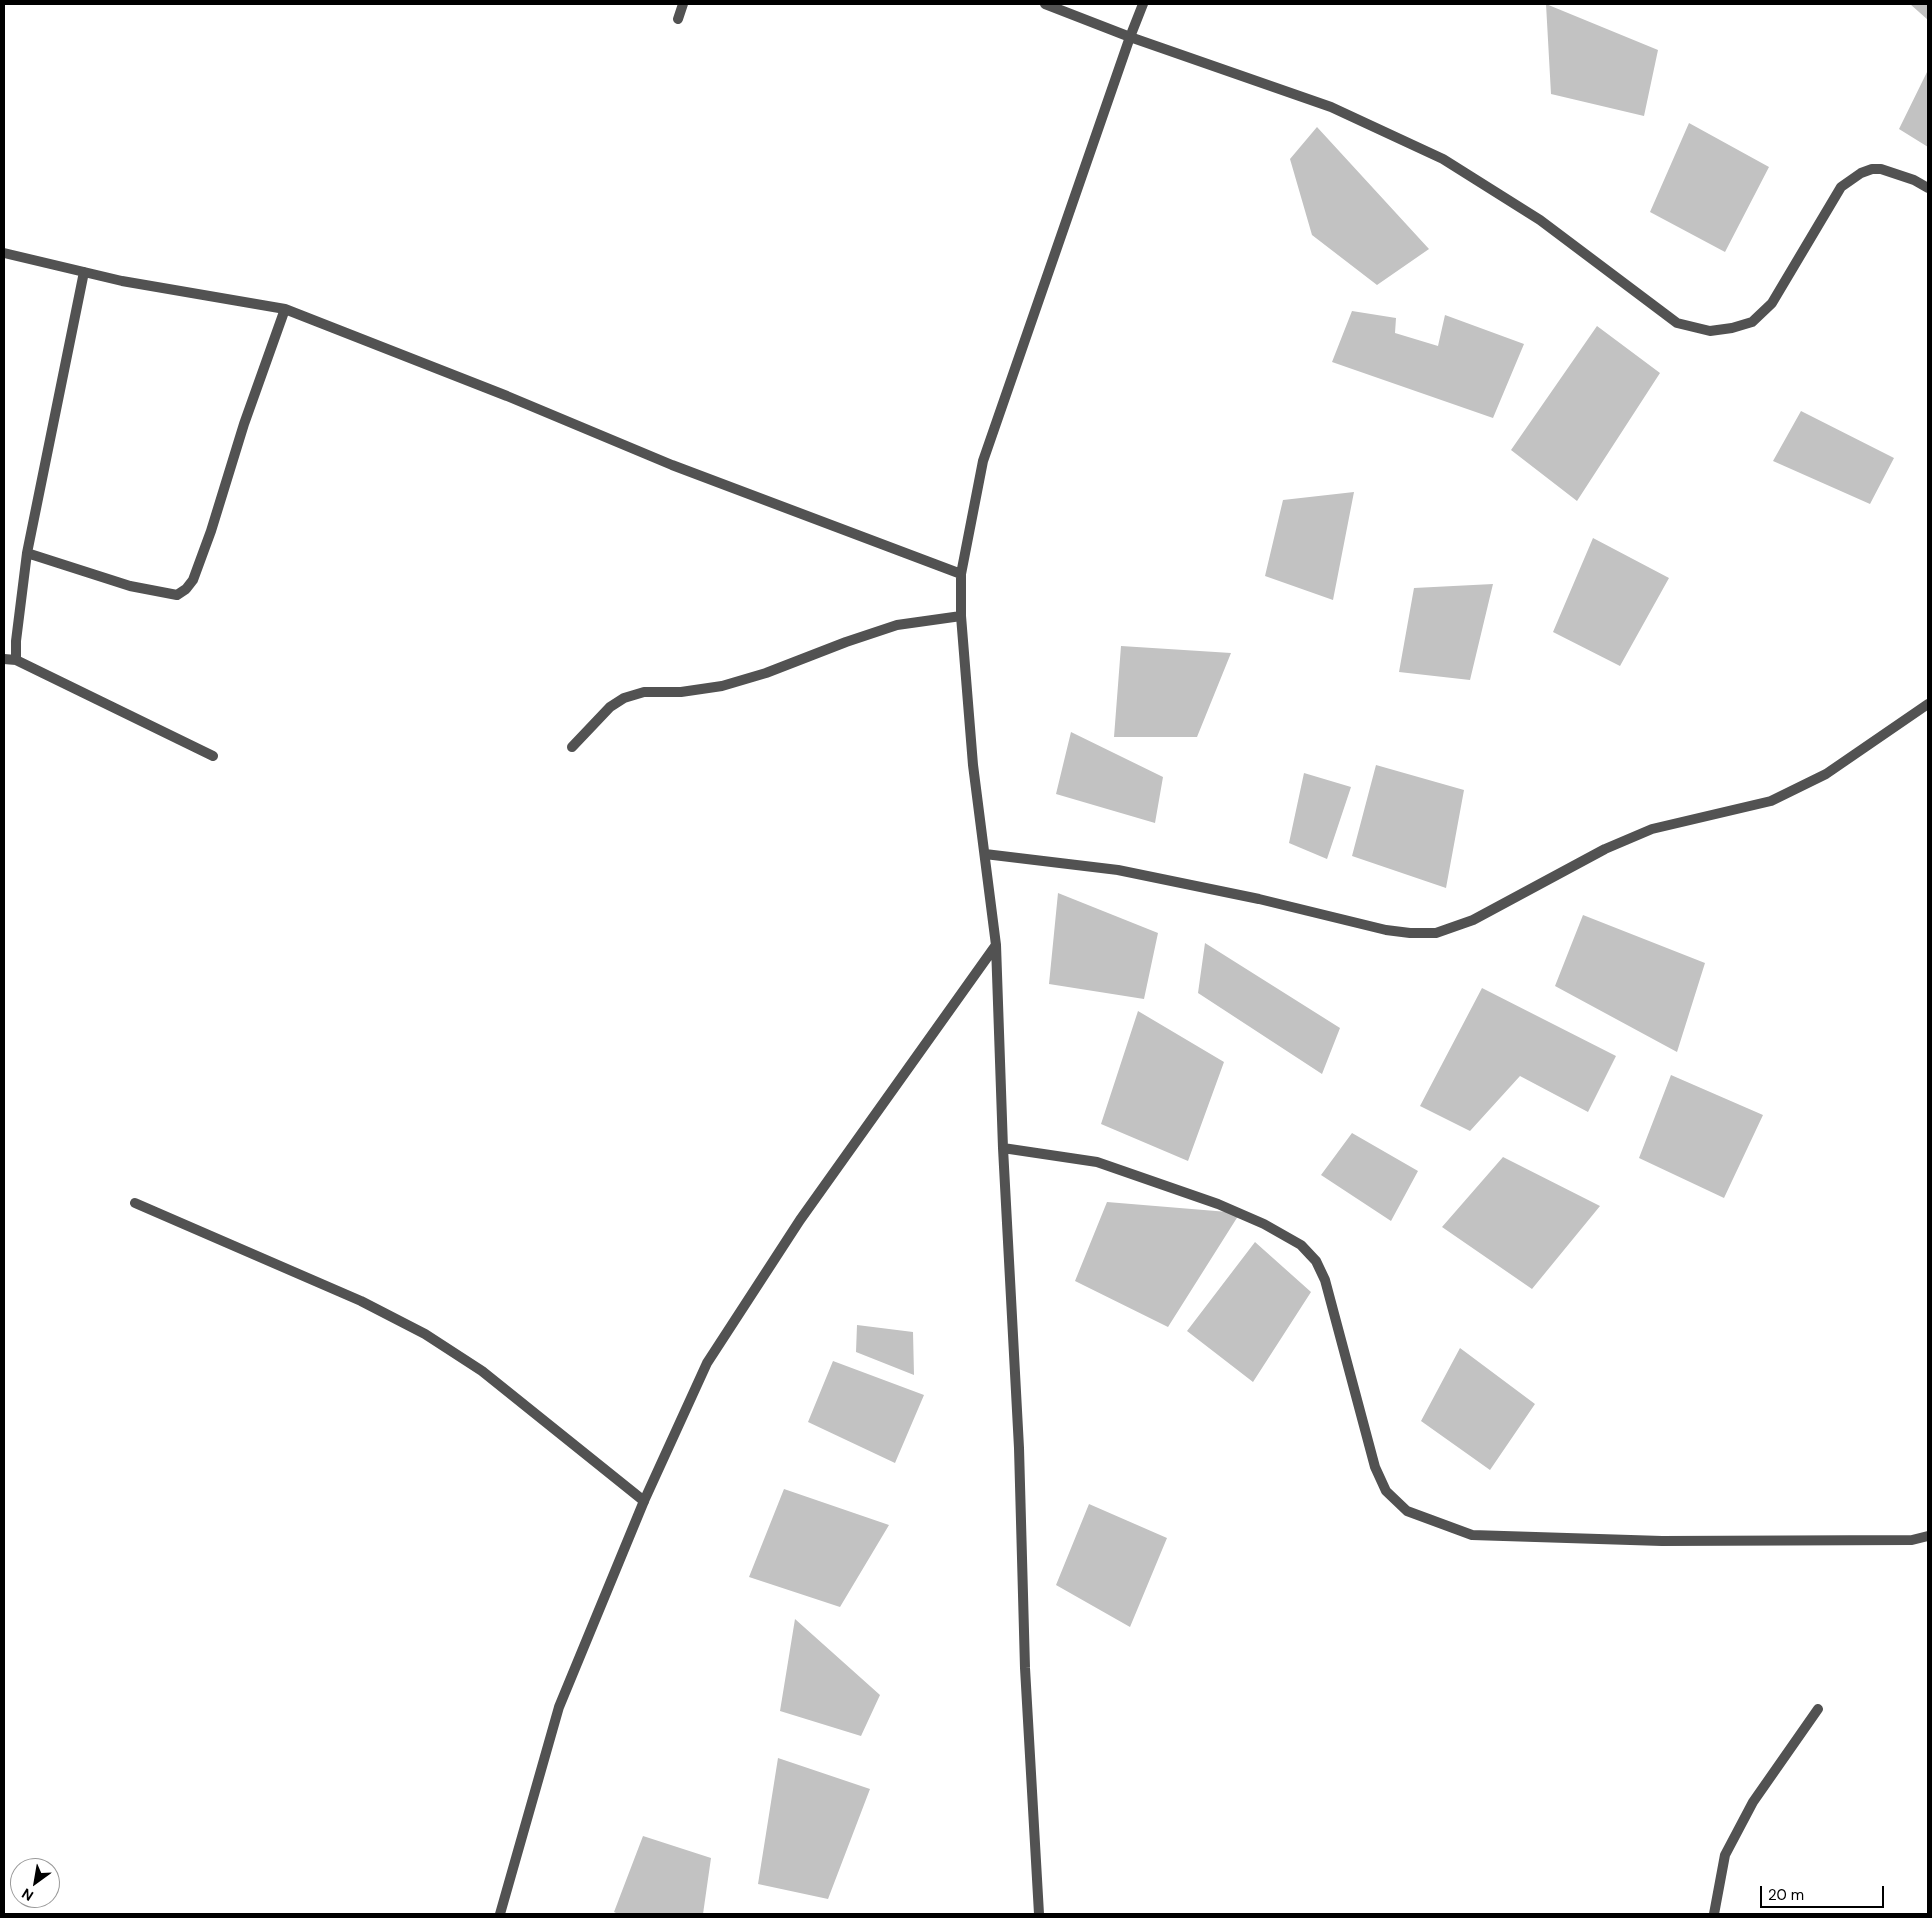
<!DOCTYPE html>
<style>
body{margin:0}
#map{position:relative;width:1932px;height:1918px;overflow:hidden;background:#fff;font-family:"DM Sans",sans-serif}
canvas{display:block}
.frame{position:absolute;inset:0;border:5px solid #000;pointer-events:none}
.north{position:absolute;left:10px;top:1858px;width:50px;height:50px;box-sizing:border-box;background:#fff;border:1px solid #999;border-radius:50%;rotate:212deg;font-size:14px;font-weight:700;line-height:20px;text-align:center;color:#000}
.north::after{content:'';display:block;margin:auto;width:18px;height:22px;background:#000;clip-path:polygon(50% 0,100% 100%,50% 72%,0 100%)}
.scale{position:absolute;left:1760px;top:1886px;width:124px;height:22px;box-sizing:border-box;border:2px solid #000;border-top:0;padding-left:6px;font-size:15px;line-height:18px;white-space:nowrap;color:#000;-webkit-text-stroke:4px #fff;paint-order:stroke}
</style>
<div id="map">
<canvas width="1932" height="1918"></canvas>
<div class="frame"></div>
<div class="north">N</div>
<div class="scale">20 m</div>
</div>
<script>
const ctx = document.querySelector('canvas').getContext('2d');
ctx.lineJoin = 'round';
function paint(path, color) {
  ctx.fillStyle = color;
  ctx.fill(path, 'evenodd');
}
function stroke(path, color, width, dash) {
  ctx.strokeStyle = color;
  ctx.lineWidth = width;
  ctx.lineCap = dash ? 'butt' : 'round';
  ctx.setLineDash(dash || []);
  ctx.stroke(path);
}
const building = new Path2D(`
 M1546 4 1658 50 1644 116 1551 94Z
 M1910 4H1928V20Z
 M1928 70V147L1899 129Z
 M1689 123 1769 167 1725 252 1650 212Z
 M1317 127 1429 249 1377 285 1312 235 1290 159Z
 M1352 311 1396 318 1395 333 1438 346 1445 315 1524 344 1493 418 1332 362Z
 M1597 326 1660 373 1577 501 1511 450Z
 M1801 411 1894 458 1870 504 1773 461Z
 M1354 492 1333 600 1265 576 1283 500Z
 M1593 538 1669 578 1620 666 1553 632Z
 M1493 584 1470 680 1399 672 1414 588Z
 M1121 646 1231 653 1197 737H1114Z
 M1071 732 1163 777 1155 823 1056 794Z
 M1376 765 1464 790 1446 888 1352 856Z
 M1304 773 1351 787 1327 859 1289 843Z
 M1058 893 1158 933 1144 999 1049 984Z
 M1583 915 1705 963 1677 1052 1555 986Z
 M1205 943 1340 1028 1322 1074 1198 993Z
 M1482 988 1616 1056 1588 1112 1520 1076 1470 1131 1420 1106Z
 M1138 1011 1224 1062 1188 1161 1101 1124Z
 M1671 1075 1763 1115 1724 1198 1639 1158Z
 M1352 1133 1418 1171 1391 1221 1321 1175Z
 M1503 1157 1600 1206 1532 1289 1442 1227Z
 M1107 1202 1240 1213 1168 1327 1075 1281Z
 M1255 1242 1311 1292 1253 1382 1187 1331Z
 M857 1325 913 1332 914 1375 856 1352Z
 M1460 1348 1535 1404 1490 1470 1421 1421Z
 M833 1361 924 1395 895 1463 808 1422Z
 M784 1489 889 1525 840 1607 749 1577Z
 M1089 1504 1167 1538 1130 1627 1056 1585Z
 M795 1619 880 1695 861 1736 780 1711Z
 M778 1758 870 1789 828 1899 758 1884Z
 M643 1836 711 1858 703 1914H618L614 1912Z`);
const lane = new Path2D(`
 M678 19 683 4
 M135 1203 361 1301 425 1334 482 1371 644 1501`);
const street = new Path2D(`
 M1045 4 1130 37 1331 107 1443 159 1540 220 1677 323 1710 331 1732 328 1752 322 1772 303 1841 187 1861 173 1872 169H1881L1914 180 1928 188
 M4 253 122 281 285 309 507 396 672 465 961 574
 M27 553 130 586 177 595 186 589 193 580 211 531 244 424 285 309
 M4 659 16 660V641L27 553 84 272
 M16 660 213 756
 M572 747 610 707 624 698 644 692H681L722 686 766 673 846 642 897 625 961 616
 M985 854 1118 870 1259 899 1386 930 1410 933H1436L1473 920 1605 849 1652 829 1771 801 1826 774 1928 704
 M1003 1148 1097 1162 1218 1204 1264 1224 1301 1245 1316 1261 1325 1280 1375 1467 1386 1491 1407 1511 1472 1535 1662 1541 1912 1540 1928 1536
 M500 1914 559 1707 644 1501 707 1363 800 1220 996 945
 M1039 1914 1025 1668 1019 1448 1003 1148 996 945 973 765 961 616V574L983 461 1130 37 1143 4
 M1714 1914 1725 1855 1753 1802 1818 1709`);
paint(building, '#c2c2c2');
stroke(lane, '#525252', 10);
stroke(street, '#525252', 10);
</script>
